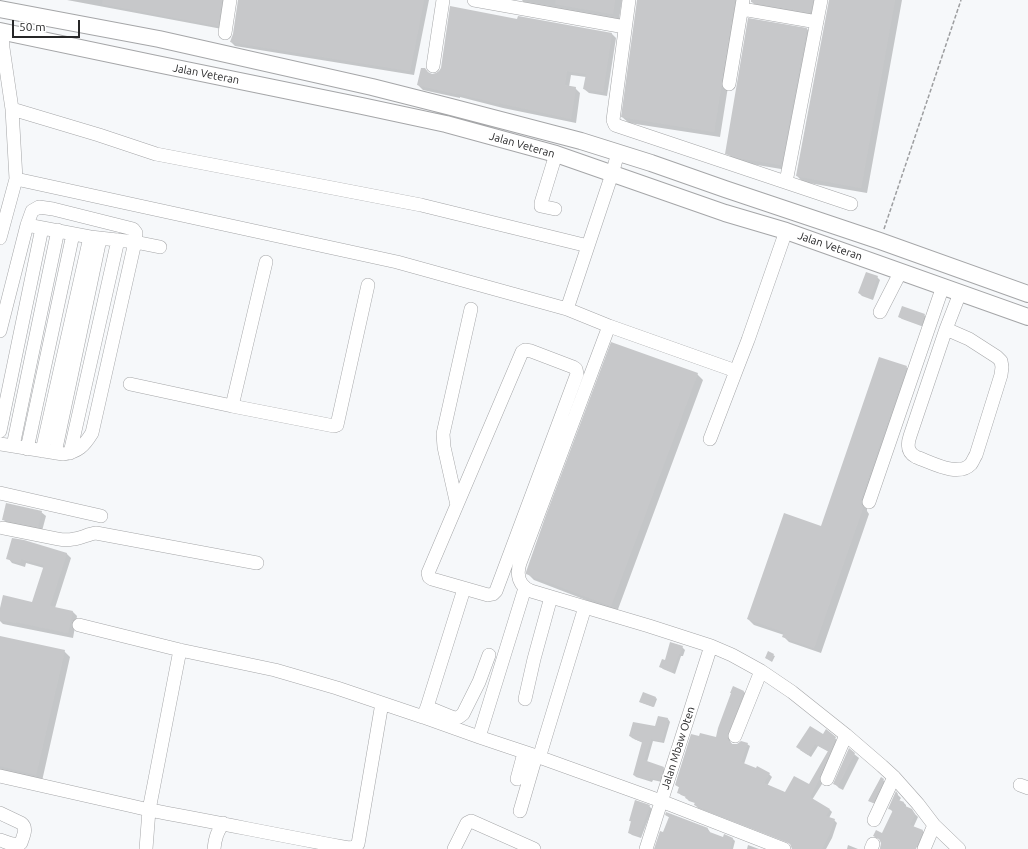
<!DOCTYPE html>
<style>
body{margin:0}
#map{position:relative;width:1028px;height:849px;overflow:hidden;background:#f6f8fa;font-family:Ubuntu,sans-serif}
canvas{display:block}
.scale{position:absolute;left:12px;top:20px;width:68px;height:18px;box-sizing:border-box;border:2px solid #262627;border-top:0;padding-left:5px;font-size:12px;line-height:14px;white-space:nowrap;color:#262627;-webkit-text-stroke:3px #fff;paint-order:stroke}
</style>
<div id="map">
<canvas width="1028" height="849"></canvas>
<div class="scale">50 m</div>
</div>
<script>
const ctx = document.querySelector('canvas').getContext('2d');
ctx.lineJoin = 'round';
function paint(path, color) {
  ctx.fillStyle = color;
  ctx.fill(path, 'evenodd');
}
function stroke(path, color, width, dash) {
  ctx.strokeStyle = color;
  ctx.lineWidth = width;
  ctx.lineCap = dash ? 'butt' : 'round';
  ctx.setLineDash(dash || []);
  ctx.stroke(path);
}
function drawText(font, color, halo, rows, align = 'center') {
  ctx.font = font + ' Ubuntu,sans-serif';
  ctx.lineWidth = 3;
  ctx.setLineDash([]);
  ctx.textBaseline = 'middle';
  ctx.strokeStyle = halo;
  ctx.fillStyle = color;
  for (const [text, x, y, turn = 0] of rows) {
    ctx.save();
    ctx.translate(x, y);
    ctx.rotate((+turn || 0) * Math.PI / 180);
    ctx.textAlign = isNaN(turn) ? turn : align;
    if (halo) ctx.strokeText(text, 0, 0);
    ctx.fillText(text, 0, 0);
    ctx.restore();
  }
}
const shadow = new Path2D(`
 M67 0H227L222 29Z
 M239 0H429L414 75 235 46 231 42 234 34Z
 M522 0H622L619 20 524 3Z
 M638 0H744L741 5 720 137 629 123 622 117Z
 M752 0H822L816 18 758 8 752 2Z
 M830 0H902L867 193 803 182 797 176Z
 M518 17 612 34 616 38 607 96 589 93 584 89 586 77 571 75 569 87 575 88 580 93 576 123 503 108 460 97V98L423 90 418 85 429 74 432 75 437 74 518 20Z
 M749 19 807 29 813 35 787 170 745 163 733 159 727 153Z
 M877 277 880 280 873 300 862 296 859 293Z
 M924 315 927 318 924 327 902 319 899 317Z
 M906 367 913 373 867 506V511L869 514 821 653 789 642 783 636 784 635 754 625 748 619 821 527Z
 M697 374 703 380 617 612 534 580 527 573Z
 M41 512 46 516 42 531 8 524 3 519Z
 M66 553 71 558 55 608 73 612 77 616 73 638 3 624 0 621V612L33 603 44 568 26 563 25 567 12 563 8 558Z
 M0 637 64 651 70 657 42 781 0 770Z
 M682 647 685 650 683 656H681L675 674 663 669 661 667 665 661Z
 M768 653 775 656 772 662 766 658Z
 M734 687 744 692 747 694 730 736V741L732 744H747L750 746 744 764 769 774 772 777 767 786 786 794 810 785 829 752 818 746 811 757 800 750 823 735 826 731 838 741 822 779V784L812 800 830 810 832 812 829 818 834 820 837 823 832 838 826 849H793L791 844 698 808 695 805V803L689 801 686 798V797L681 795 678 792 680 788 676 785 699 738H717Z
 M656 698 657 699 654 707 640 702Z
 M668 719 670 722 664 743 653 741 647 762 663 768 666 770 662 782 653 780 652 782 636 777 634 775 643 743 632 738 630 736 656 727Z
 M854 754 859 758 843 790 839 788 834 783Z
 M881 778 886 783 876 805 869 800Z
 M896 793 901 798 899 801 904 803 906 805V807L914 813 918 817 913 828 923 831 925 834 919 848 916 847V849H880L882 842 880 839 876 838 874 836 883 834 893 812 889 808Z
 M649 806 652 809 641 838 632 835 629 833 632 822 630 821Z
 M667 813 708 829 710 832V833L724 838H732L735 841 733 849H655L664 833 670 818 666 815Z
 M748 845 759 849H747Z
 M848 845 858 849H847Z`);
const building = new Path2D(`
 M103 0H222L218 26 102 4Z
 M238 0H424L410 71 230 42 233 34Z
 M556 0H615L613 14 555 4Z
 M637 0H735L714 132 621 117Z
 M751 0H813L810 13 751 2Z
 M829 0H895L861 188 796 176Z
 M450 6 517 19 518 16 612 33 603 92 583 89 586 74 567 71 565 85 576 87 571 119 499 103V104L456 93V94L417 85 421 68H425L428 72 432 74 436 73 439 71 441 68Z
 M748 18 807 28 781 165 738 158 725 154Z
 M866 272 878 276 870 298 858 293Z
 M902 306 925 314 921 325 898 317Z
 M611 342 698 373 611 606 526 574V572L546 515Z
 M879 357 907 366 861 499V504L863 508 814 648 782 637 784 632 747 619 784 513 821 526Z
 M6 503 42 511 38 527 2 520Z
 M12 538 24 540 67 553 50 606 73 611 68 633 16 622V623L0 620V608L3 595 32 602 44 565 21 559 20 563 6 559Z
 M0 636 65 650 36 775 0 766Z
 M670 642 683 646 680 654H679L672 672 659 667 662 659 665 660Z
 M768 651 774 654 771 661 765 658Z
 M733 686 744 691 728 733 727 738 729 741 732 744H737L741 741 748 743 741 762 756 768 757 766 770 773 764 783 785 792 794 776 809 784 828 751 815 744 808 755 796 747 810 726 823 734 826 729 836 737 820 776 819 780 810 797 830 809 826 816 835 819 829 835 822 849H792L790 844 787 842 694 805 695 802 685 798 686 796 677 793 679 787 675 785 691 734 699 736 700 733 716 737 718 728 731 693H730Z
 M643 692 656 697 653 707 639 702Z
 M658 716 668 718 666 730 665 729 662 741 651 739 644 760 664 767 660 780 650 778V780L633 775 642 742 634 739 635 738 629 736 633 722 655 726Z
 M849 748 855 753 838 786 833 784Z
 M881 777 884 779 873 803 868 801Z
 M896 791 898 794 896 799 904 802 903 805 912 809 915 814 910 825 923 830 916 849H880L881 843 879 839 876 837 873 836 876 830 882 833 893 810 888 809Z
 M635 800 650 805 639 836 628 833 631 821H629Z
 M666 812 708 828 707 831 723 837 724 834 733 838 730 849H654L660 831 663 832 669 817 665 815Z`);
const path = new Path2D(`
 M884 229 961 0`);
const minor = new Path2D(`
 M474 0 625 27
 M629 0 613 120 615 125 851 204
 M742 9 817 22
 M225 33 230 0
 M433 66 443 0
 M729 84 743 0
 M12 109 99 135 156 154 421 205 588 246
 M16 179 397 262 567 309 609 326
 M786 182 821 0
 M555 209 541 206V203L556 154
 M786 231 748 340 736 371 719 365 609 326 520 563C516 575 519 586 531 591L649 626 711 646 732 655 761 671 792 692 846 735 882 766 894 777 918 804 934 825 924 849
 M0 238 16 179 12 109 3 48 2 31
 M567 309 612 174 618 153
 M880 312 901 271
 M946 329 910 436C907 445 907 452 916 457 931 462 958 478 971 464 973 461 974 458 976 455L1001 375 1002 367 1001 361 997 357 969 339 946 329 960 293
 M0 331 27 225 90 237 135 242 160 247
 M525 350 531 351 573 367 576 369 577 374 496 591 493 594 488 595 432 579 429 577 428 573 522 352Z
 M130 384 232 406 266 262
 M232 406 334 426 337 425 368 285
 M0 431 42 228
 M710 439 736 371
 M0 444 63 454C78 452 84 446 92 433L135 242 136 233 133 229 53 209 39 207 32 211 27 225
 M13 446 58 230
 M27 449 73 234
 M42 451 90 237
 M55 453 100 239
 M70 453 118 240
 M0 493 101 516
 M869 502 943 286
 M457 505 444 447 443 434 471 309
 M3 528 58 539C63 540 69 540 74 539 82 538 88 534 96 533L257 563
 M79 625 180 650 275 670 337 688 423 717 427 707 464 589
 M180 650 149 810C216 822 282 836 349 848L356 847 358 844 382 703
 M525 699 534 659 551 597
 M427 707 454 718 459 717 463 714 479 682 489 655
 M423 717 479 737 536 756 661 801 784 849
 M735 736 761 671
 M479 737 525 588
 M539 758 585 607
 M0 776 132 806 149 810 146 849
 M517 779 524 753
 M827 779 846 735
 M1020 785 1028 788
 M520 811 536 756
 M0 813 21 823C28 828 23 836 21 843 14 847 7 842 0 840
 M874 820 894 777
 M934 825 959 849
 M214 849C215 838 217 833 223 823
 M454 849 467 823 471 821 534 849
 M646 849 711 646
 M871 849 873 844`);
const major = new Path2D(`
 M0 9 159 39 372 87 451 107 581 141 651 163 725 189 880 241 1028 294
 M0 31 152 63 362 106 446 124 556 154 725 213 786 231 1028 317`);
const streetNames = [
 ["Jalan Veteran",206,74,11],
 ["Jalan Veteran",522,145,16],
 ["Jalan Veteran",830,246,19],
 ["Jalan Mbaw Oten",678,748,-72]
];
paint(shadow, '#0003');
paint(building, '#c7c8ca');
stroke(minor, '#a5a6a8', 14);
stroke(major, '#a5a6a8', 18);
stroke(path, '#9d9ea0', 1.5, [4, 2]);
stroke(minor, '#fff', 13);
stroke(major, '#fff', 16);
drawText('11px', '#262627', '#fff', streetNames);
</script>
